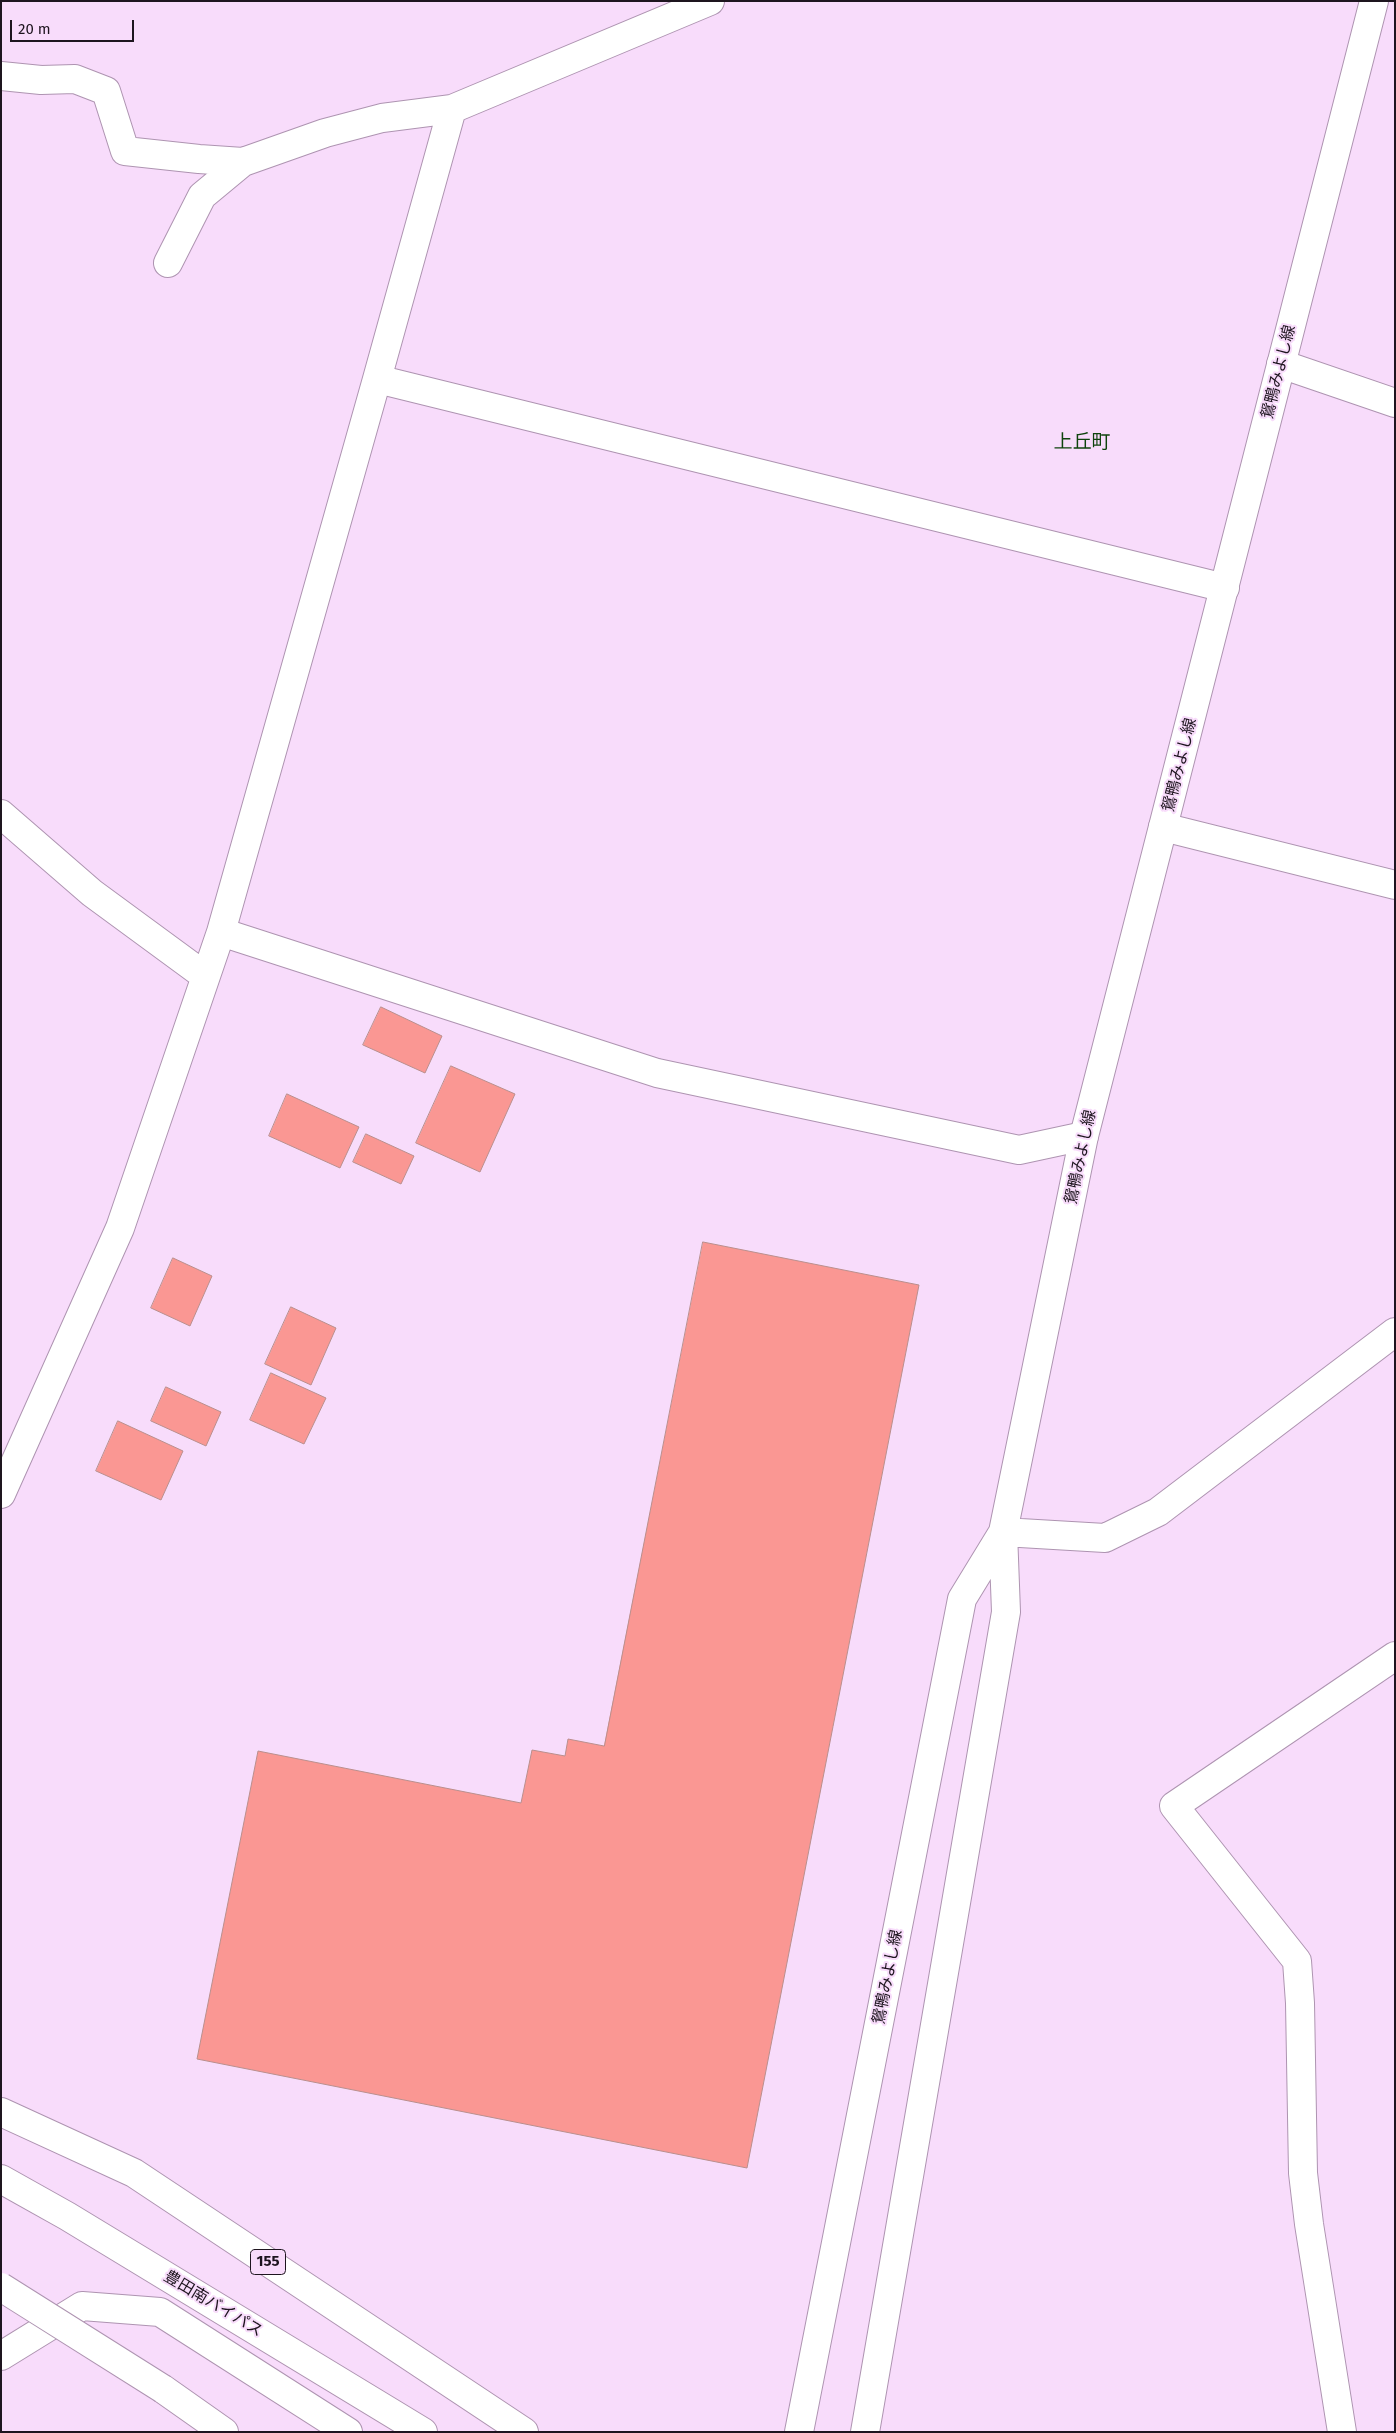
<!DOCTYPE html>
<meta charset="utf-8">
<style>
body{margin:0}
#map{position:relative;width:1396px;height:2433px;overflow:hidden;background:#f8dcfb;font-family:"Fira Sans",sans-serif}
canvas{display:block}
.frame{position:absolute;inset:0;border:2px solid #1e151f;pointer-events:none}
.scale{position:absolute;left:10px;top:20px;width:124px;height:22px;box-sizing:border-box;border:2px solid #1e151f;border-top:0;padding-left:6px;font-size:15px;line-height:18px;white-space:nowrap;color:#1e151f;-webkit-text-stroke:4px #f8dcfb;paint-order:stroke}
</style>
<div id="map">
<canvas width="1396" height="2433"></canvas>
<div class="frame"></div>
<div class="scale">20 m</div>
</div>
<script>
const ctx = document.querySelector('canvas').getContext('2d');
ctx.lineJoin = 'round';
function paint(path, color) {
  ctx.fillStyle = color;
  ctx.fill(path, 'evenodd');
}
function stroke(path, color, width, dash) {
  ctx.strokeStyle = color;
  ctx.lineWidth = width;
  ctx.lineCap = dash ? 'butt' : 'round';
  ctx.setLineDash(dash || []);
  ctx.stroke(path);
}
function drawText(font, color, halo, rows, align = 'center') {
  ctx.font = font + ' "Fira Sans","Noto Sans JP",sans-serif';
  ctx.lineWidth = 4;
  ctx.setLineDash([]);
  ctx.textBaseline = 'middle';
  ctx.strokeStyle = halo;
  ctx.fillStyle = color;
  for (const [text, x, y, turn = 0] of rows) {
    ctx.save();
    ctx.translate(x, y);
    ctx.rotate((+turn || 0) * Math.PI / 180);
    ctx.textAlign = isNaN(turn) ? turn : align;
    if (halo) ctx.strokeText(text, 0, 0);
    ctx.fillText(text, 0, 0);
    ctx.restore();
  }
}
const building = new Path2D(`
 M381 1007 442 1036 425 1073 363 1045Z
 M451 1066 515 1094 480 1172 416 1143Z
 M287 1094 359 1127 340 1168 269 1136Z
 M366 1134 414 1156 401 1184 353 1162Z
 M703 1242 919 1285 747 2168 197 2059 258 1751 521 1803 532 1750 565 1756 568 1739 604 1746Z
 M173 1258 212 1276 190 1326 151 1308Z
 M291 1307 336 1328 311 1385 265 1364Z
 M271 1373 326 1398 304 1444 250 1420Z
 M166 1387 221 1412 206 1446 151 1421Z
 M118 1421 183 1451 161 1500 96 1471Z`);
const street = new Path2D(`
 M710 1 452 109 377 379 1225 588
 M1 76 41 80 75 79 106 91 125 151 199 159 243 162
 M168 263 202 196 243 162 325 133 382 118 452 109
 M1281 364 1395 403
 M1 814 92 893 205 976
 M1163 827 1395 885
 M221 932 657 1073 1019 1150 1084 1136
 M1 1494 120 1228 221 932 377 379
 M1342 2432 1309 2224 1303 2173 1300 2003 1297 1961 1174 1806 1395 1656`);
const secondary = new Path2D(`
 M1003 1532 1105 1538 1158 1512 1395 1332
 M1 2356 82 2306 160 2312 348 2432
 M799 2432 962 1599 1003 1532
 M865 2432 1006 1612 1003 1532 1084 1136 1374 1`);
const highway = new Path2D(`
 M1 2112 134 2173 524 2432
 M1 2179 67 2216 423 2432
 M163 2389 224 2432`);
const highwayBridge = new Path2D(`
 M1 2287 163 2389`);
const shields = [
 [268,2262,35]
];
const shieldNames = [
 ["155",268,2262]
];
const streetNames = [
 ["鴛鴨みよし線",1279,372,-76],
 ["鴛鴨みよし線",1180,765,-76],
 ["鴛鴨みよし線",1081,1157,-78],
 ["鴛鴨みよし線",888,1977,-79],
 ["豊田南バイパス",213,2304,31]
];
const quarterNames = [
 ["上丘町",1082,443]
];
paint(building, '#fa9793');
stroke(building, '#b98f8d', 1);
stroke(street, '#ae94b1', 30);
stroke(secondary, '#ae94b1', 30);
stroke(highway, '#ae94b1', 30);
stroke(street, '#fff', 28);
stroke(secondary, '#fff', 28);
stroke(highway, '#fff', 28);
stroke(highwayBridge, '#ae94b1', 30, []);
stroke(highwayBridge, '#fff', 28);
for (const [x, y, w] of shields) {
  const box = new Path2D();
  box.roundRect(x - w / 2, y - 12.5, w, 25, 4);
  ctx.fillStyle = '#f8dcfb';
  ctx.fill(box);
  stroke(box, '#1e151f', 1);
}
drawText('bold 15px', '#1e151f', null, shieldNames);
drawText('16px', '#1e151f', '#f8dcfb', streetNames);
drawText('19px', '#0e430d', '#f8dcfb', quarterNames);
</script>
